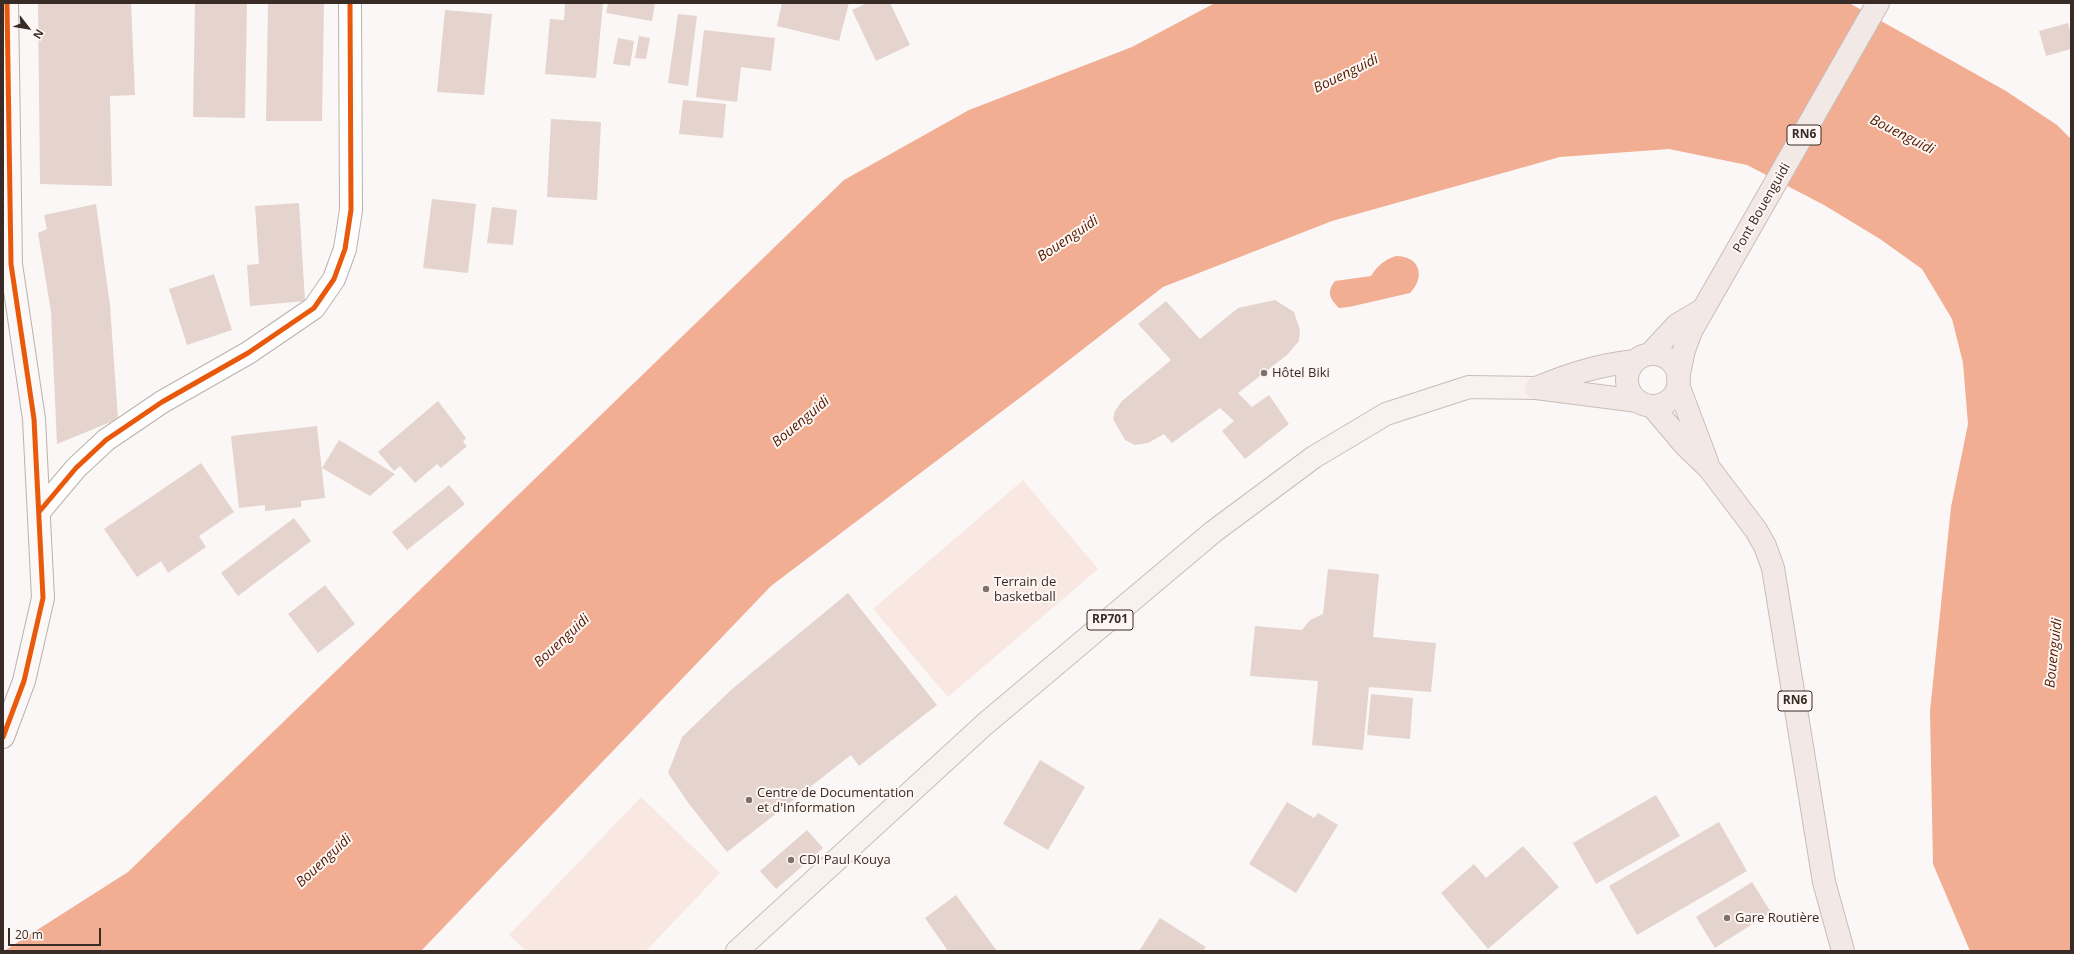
<!DOCTYPE html>
<meta charset="utf-8">
<style>
body{margin:0}
#map{position:relative;width:2074px;height:954px;overflow:hidden;background:#fbf7f6;font-family:"Open Sans",sans-serif}
canvas{display:block}
.frame{position:absolute;inset:0;border:4px solid #392b25;pointer-events:none}
.north{position:absolute;left:8px;top:8px;width:40px;height:40px;-webkit-text-stroke:3px #fef6f3;paint-order:stroke;rotate:121deg;font-size:11px;font-weight:700;line-height:16px;text-align:center;color:#392b25}
.north::after{content:'';display:block;margin:auto;width:14px;height:18px;background:#392b25;clip-path:polygon(50% 0,100% 100%,50% 72%,0 100%)}
.scale{position:absolute;left:8px;top:928px;width:93px;height:18px;box-sizing:border-box;border:2px solid #392b25;border-top:0;padding-left:5px;font-size:12px;line-height:14px;white-space:nowrap;color:#392b25;-webkit-text-stroke:3px #fef6f3;paint-order:stroke}
</style>
<div id="map">
<canvas width="2074" height="954"></canvas>
<div class="frame"></div>
<div class="north">N</div>
<div class="scale">20 m</div>
</div>
<script>
const ctx = document.querySelector('canvas').getContext('2d');
ctx.lineJoin = 'round';
function paint(path, color) {
  ctx.fillStyle = color;
  ctx.fill(path, 'evenodd');
}
function stroke(path, color, width, dash) {
  ctx.strokeStyle = color;
  ctx.lineWidth = width;
  ctx.lineCap = dash ? 'butt' : 'round';
  ctx.setLineDash(dash || []);
  ctx.stroke(path);
}
function drawText(font, color, halo, rows, align = 'center') {
  ctx.font = font + ' "Open Sans",sans-serif';
  ctx.lineWidth = 4;
  ctx.setLineDash([]);
  ctx.textBaseline = 'middle';
  ctx.strokeStyle = halo;
  ctx.fillStyle = color;
  for (const [text, x, y, turn = 0] of rows) {
    ctx.save();
    ctx.translate(x, y);
    ctx.rotate((+turn || 0) * Math.PI / 180);
    ctx.textAlign = isNaN(turn) ? turn : align;
    if (halo) ctx.strokeText(text, 0, 0);
    ctx.fillText(text, 0, 0);
    ctx.restore();
  }
}
const green = new Path2D(`
 M1023 480 1098 569 948 697 873 609Z
 M641 797 720 873 646 951H526L509 935Z`);
const water = new Path2D(`
 M1215 3H1849L2006 91 2057 125 2071 139V951H1970L1933 864 1930 711 1951 507 1968 424 1963 363 1952 319 1922 269 1880 239 1824 205 1747 165 1669 149 1560 157 1332 221 1163 287 1042 381 771 586 421 951H4L128 872 844 180 969 110 1132 47Z
 M1396 256C1420 256 1426 277 1410 293L1349 307 1339 308C1330 299 1326 292 1335 281L1371 276C1378 265 1384 260 1396 256Z`);
const building = new Path2D(`
 M38 3H131L135 95 110 96 112 186 40 184Z
 M195 3H247L245 118 193 117Z
 M268 3H324L322 121H266Z
 M565 3H603L596 78 545 74 550 19 564 20Z
 M608 3H655L652 21 606 13Z
 M782 3H849L839 41 777 26Z
 M867 3H890L910 45 876 61 852 10Z
 M445 10 492 14 484 95 437 92Z
 M678 14 697 16 688 86 668 83Z
 M2068 23 2071 34V49L2046 56 2039 31Z
 M704 30 775 38 771 71 741 67 737 102 696 97Z
 M639 36 650 38 646 59 635 58Z
 M618 38 634 41 630 66 613 64Z
 M683 100 726 104 723 138 679 134Z
 M551 119 601 122 597 200 547 197Z
 M432 199 476 204 468 273 423 268Z
 M299 203 305 301 250 306 247 265 259 264 255 206Z
 M96 204 110 305 118 419 57 444 51 312 38 233 47 229 44 215Z
 M492 207 517 210 513 245 487 243Z
 M214 274 232 330 187 345 169 289Z
 M1275 300 1294 312 1300 330 1299 341 1287 355 1238 393 1252 407 1269 395 1289 424 1245 459 1222 431 1234 421 1220 408 1172 443 1164 434 1148 443 1135 445 1125 440 1113 419 1115 411 1122 401 1171 360 1138 324 1166 301 1200 339 1238 308Z
 M438 401 466 438 463 442 467 446 441 468 437 464 415 483 400 466 394 471 378 452Z
 M317 426 325 498 301 501V507L265 511V505L239 508 231 436Z
 M339 440 395 474 370 496 322 468Z
 M201 463 234 512 199 536 206 547 168 573 161 561 137 577 104 529Z
 M449 485 465 504 407 550 392 532Z
 M294 518 311 541 238 596 221 573Z
 M1328 569 1379 574 1373 637 1436 643 1431 692 1369 687 1363 750 1312 745 1318 681 1250 676 1255 626 1302 630 1310 620 1323 614Z
 M325 585 355 624 318 653 288 614Z
 M848 593 937 705 859 766 851 755 727 852 689 804 668 773 682 737 732 689Z
 M1371 694 1413 698 1410 739 1367 735Z
 M1040 760 1085 787 1048 850 1003 824Z
 M1656 795 1680 836 1596 884 1573 843Z
 M1287 802 1314 818 1318 813 1338 825 1296 893 1249 864Z
 M1719 822 1747 871 1637 935 1609 886Z
 M807 830 823 848 776 889 760 871Z
 M1523 846 1559 887 1488 949 1441 893 1474 864 1486 878Z
 M1752 882 1771 912 1715 948 1696 917Z
 M956 895 997 951H948L925 918Z
 M1160 918 1206 947 1203 951H1139Z`);
const street = new Path2D(`
 M39 512 76 468 106 440 162 402 248 353 314 308 334 279 345 249 351 210 350 3`);
const secondary = new Path2D(`
 M3 737 24 681 43 598 34 419 11 264 7 3`);
const primary = new Path2D(`
 M737 951 985 724 1213 532 1314 457 1386 414 1469 387 1536 388`);
const highway = new Path2D(`
 M1650 354 1677 325 1702 310
 M1627 380a26 26 0 1 1 52 0a26 26 0 1 1-52 0Z
 M1678 378 1684 350 1691 331 1878 3
 M1678 385 1707 462
 M1536 388C1570 374 1598 365 1635 361
 M1536 388 1638 401
 M1652 406 1684 444 1709 468 1756 530 1765 546 1773 568 1824 882 1843 951`);
const cycleway = new Path2D(`
 M39 512 76 468 106 440 162 402 248 353 314 308 334 279 345 249 351 210 350 3
 M3 737 24 681 43 598 34 419 11 264 7 3`);
const markers = [
 [1264,373,4,"#7d726e"],
 [986,589,4,"#7d726e"],
 [749,800,4,"#7d726e"],
 [791,860,4,"#7d726e"],
 [1727,918,4,"#7d726e"]
];
const shields = [
 [1804,135,34],
 [1110,620,46],
 [1795,701,34]
];
const shieldNames = [
 ["RN6",1804,135],
 ["RP701",1110,620],
 ["RN6",1795,701]
];
const streetNames = [
 ["Pont Bouenguidi",1762,208,-60]
];
const poiNames = [
 ["Hôtel Biki",1272,373],
 ["Terrain de",994,582],
 ["basketball",994,597],
 ["Centre de Documentation",757,793],
 ["et d'Information",757,808],
 ["CDI Paul Kouya",799,860],
 ["Gare Routière",1735,918]
];
const waterNames = [
 ["Bouenguidi",1346,74,-26],
 ["Bouenguidi",1902,135,27],
 ["Bouenguidi",1068,239,-34],
 ["Bouenguidi",801,422,-40],
 ["Bouenguidi",562,641,-43],
 ["Bouenguidi",2054,653,-84],
 ["Bouenguidi",324,861,-43]
];
paint(green, '#f8e8e1');
paint(water, '#f1ae93');
paint(building, '#e5d4ce');
stroke(street, '#bab2ae', 24);
stroke(secondary, '#bab2ae', 24);
stroke(primary, '#c9bdb9', 24);
stroke(highway, '#c9bdb9', 24);
stroke(street, '#fefefe', 22);
stroke(secondary, '#fbf8f7', 22);
stroke(primary, '#f8f2ef', 22);
stroke(highway, '#f2e9e6', 22);
stroke(cycleway, '#e8590c', 5);
for (const [x, y, r, color] of markers) {
  const dot = new Path2D();
  dot.arc(x, y, r, 0, 2 * Math.PI);
  ctx.fillStyle = color;
  ctx.fill(dot);
  stroke(dot, '#fef6f3', 1.5);
}
for (const [x, y, w] of shields) {
  const box = new Path2D();
  box.roundRect(x - w / 2, y - 10, w, 20, 3);
  ctx.fillStyle = '#fef6f3';
  ctx.fill(box);
  stroke(box, '#392b25', 1);
}
drawText('bold 12px', '#392b25', null, shieldNames);
drawText('13px', '#392b25', '#fef6f3', streetNames);
drawText('13px', '#392b25', '#fef6f3', poiNames, 'left');
drawText('italic 14px', '#521900', '#fef6f3', waterNames);
</script>
